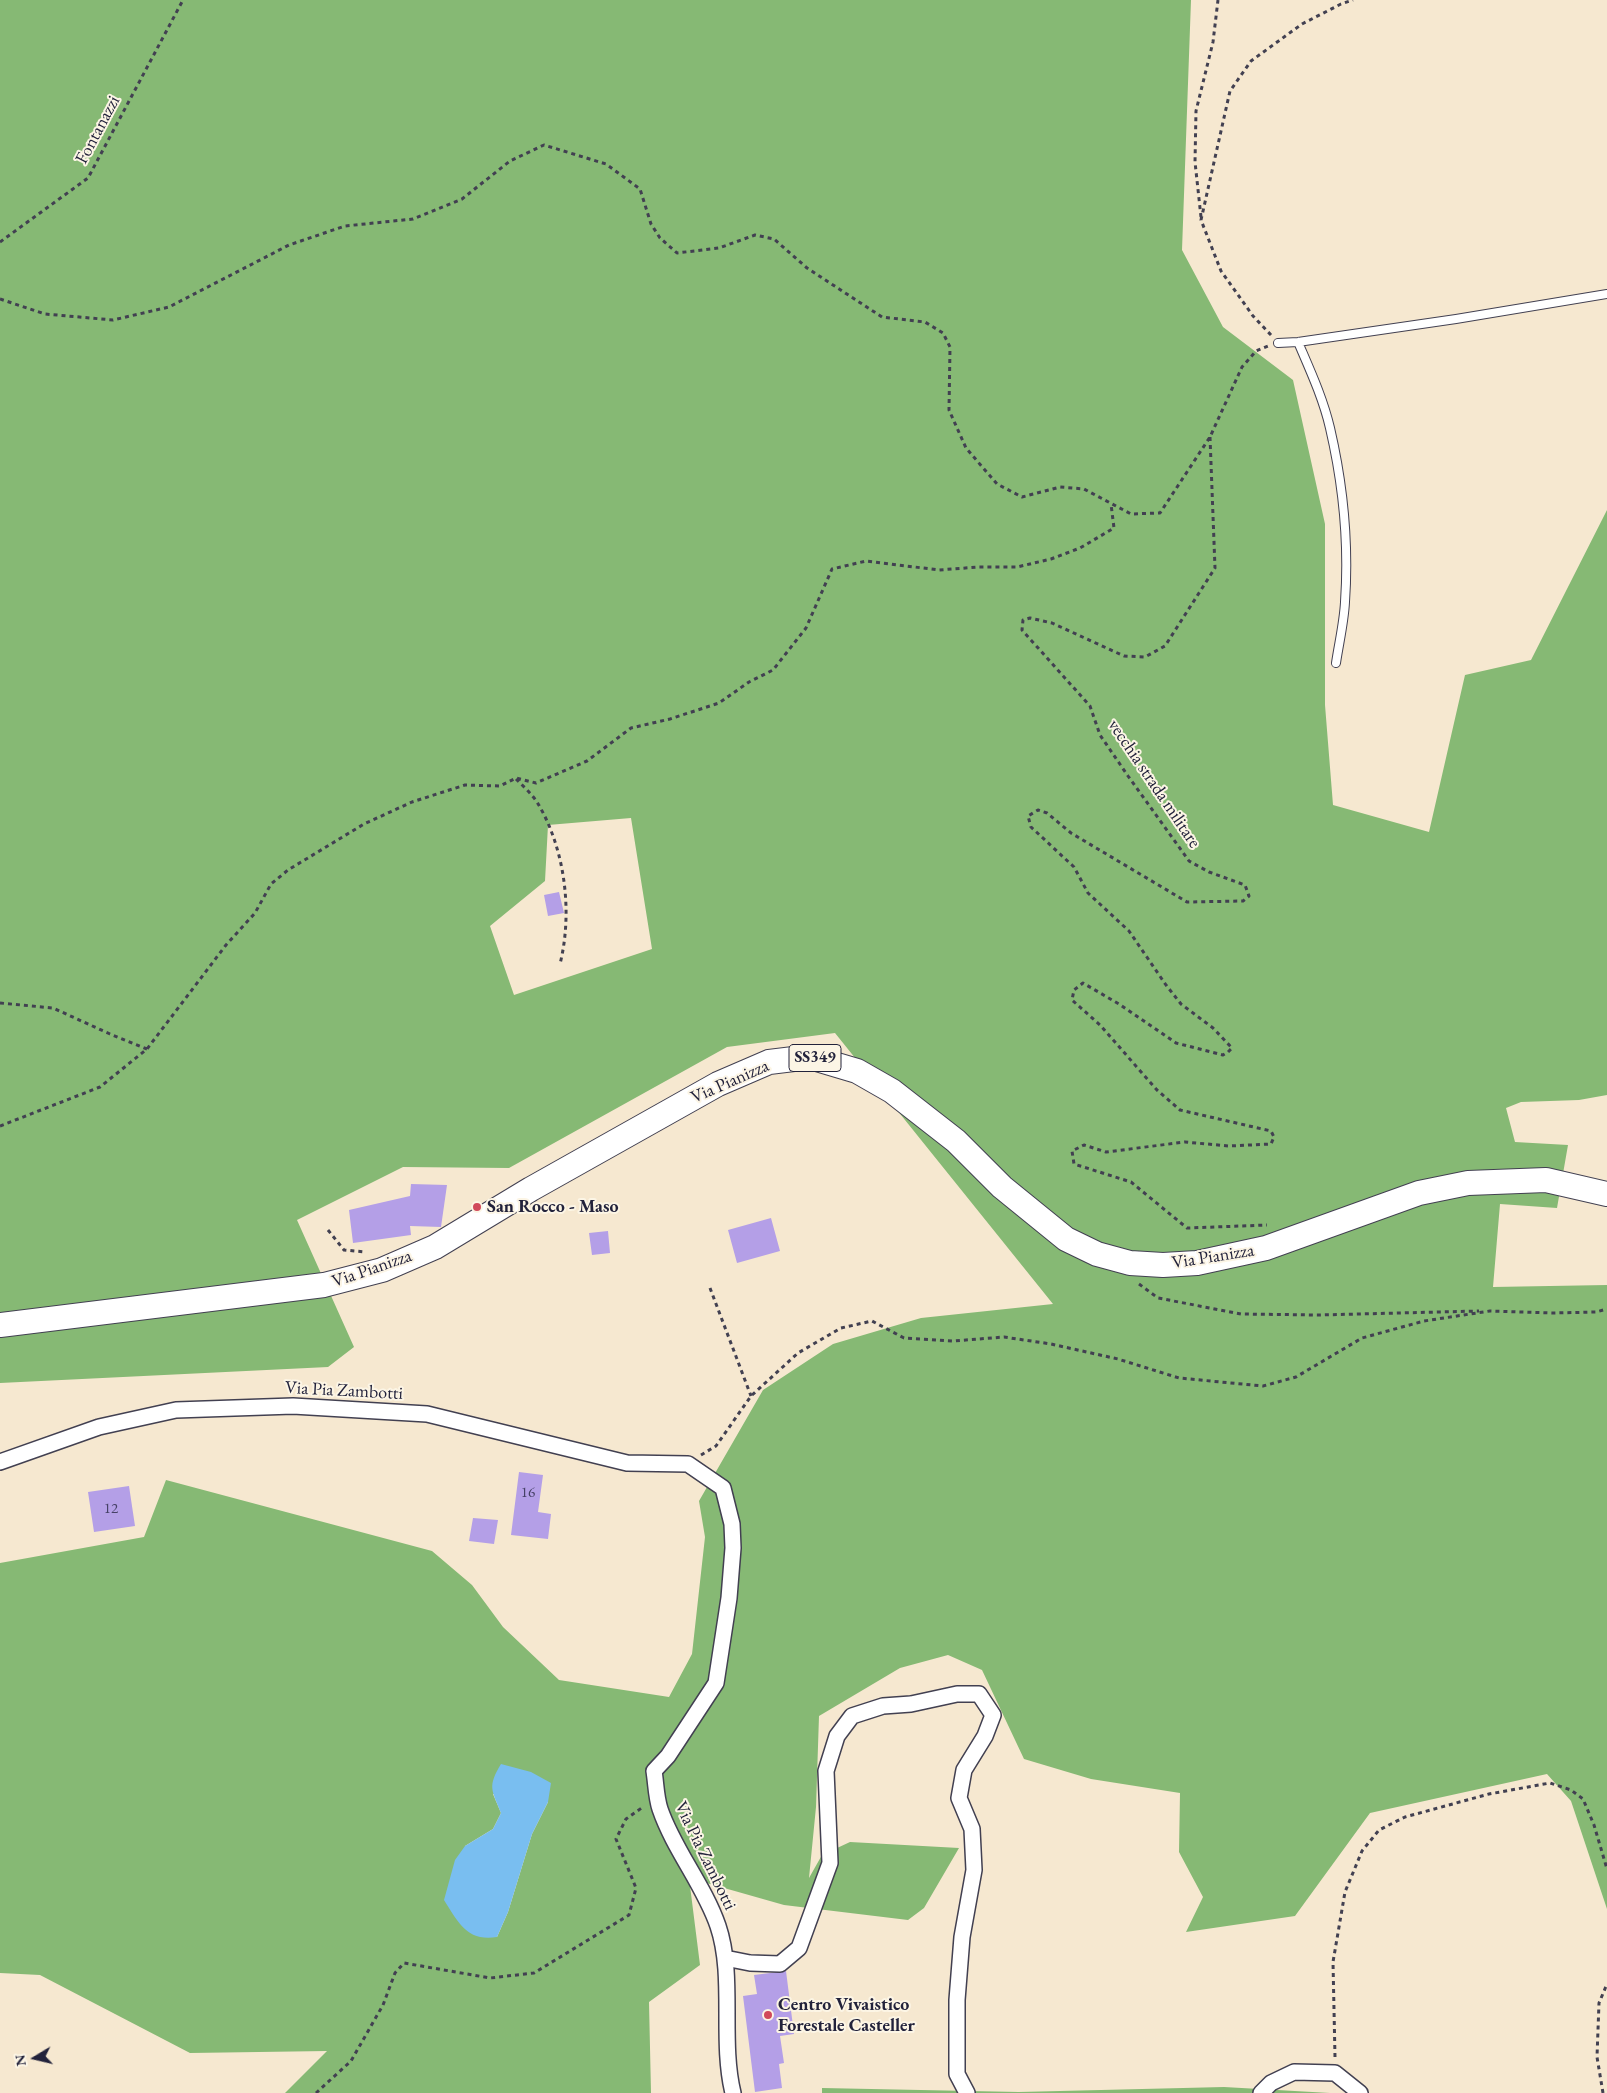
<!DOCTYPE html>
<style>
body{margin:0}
#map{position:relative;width:1607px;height:2093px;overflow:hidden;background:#f6e8d0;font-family:"EB Garamond",serif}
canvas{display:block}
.north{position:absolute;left:10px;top:2033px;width:50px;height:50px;-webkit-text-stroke:4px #fcf5e5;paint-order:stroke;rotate:261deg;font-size:14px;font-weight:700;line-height:20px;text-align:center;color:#22223b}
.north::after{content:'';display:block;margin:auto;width:18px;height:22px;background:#22223b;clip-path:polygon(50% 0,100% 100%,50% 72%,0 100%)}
</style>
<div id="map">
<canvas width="1607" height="2093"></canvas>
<div class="north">N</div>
</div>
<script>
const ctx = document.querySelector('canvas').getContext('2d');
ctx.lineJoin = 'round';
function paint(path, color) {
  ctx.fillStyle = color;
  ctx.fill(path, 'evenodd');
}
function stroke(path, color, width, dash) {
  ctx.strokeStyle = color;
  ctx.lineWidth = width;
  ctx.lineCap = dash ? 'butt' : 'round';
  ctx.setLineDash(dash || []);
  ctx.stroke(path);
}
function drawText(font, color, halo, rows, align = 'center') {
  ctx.font = font + ' "EB Garamond",serif';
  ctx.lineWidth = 4;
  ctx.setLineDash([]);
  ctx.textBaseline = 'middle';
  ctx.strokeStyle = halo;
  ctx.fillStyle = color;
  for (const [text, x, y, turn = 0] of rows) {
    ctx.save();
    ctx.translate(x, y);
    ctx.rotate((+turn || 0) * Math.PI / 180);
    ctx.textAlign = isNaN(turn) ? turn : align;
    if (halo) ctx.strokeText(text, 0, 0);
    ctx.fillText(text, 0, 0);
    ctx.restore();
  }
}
const forest = new Path2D(`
 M0 0H1191L1182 250 1223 327 1293 380 1325 524V705L1333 805 1429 832 1465 675 1531 660 1607 510V1095L1579 1100 1521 1102 1506 1108 1515 1142 1568 1145 1557 1208 1500 1204 1493 1287 1607 1285V1909L1571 1801 1547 1774 1370 1813 1295 1916 1186 1932 1203 1897 1179 1852 1180 1793 1091 1779 1024 1759 982 1670 948 1655 900 1668 819 1716 816 1807 809 1878 822 1855 850 1842 959 1848 924 1908 908 1920 784 1905 689 1878 700 1965 649 2002 651 2093H285L327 2051 190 2053 40 1975 0 1973V1563L144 1537 166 1480 432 1551 472 1585 503 1627 559 1680 669 1697 692 1654 705 1537 699 1501 763 1390 833 1344 921 1318 1053 1304 835 1033 727 1047 509 1168 403 1167 297 1220 354 1347 328 1367 0 1383ZM631 818 652 949 514 995 490 926 545 881 548 825ZM493 1794 548 1802 532 1834 508 1912 497 1937 465 1846 493 1829 501 1813Z
 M1224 2087 1330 2093H822V2088L1019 2092Z`);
const water = new Path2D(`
 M501 1764 531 1772 551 1783 548 1802 532 1834 508 1912 497 1937C467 1942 458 1922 444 1900L455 1860 465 1846 493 1829 501 1813C492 1790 487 1787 501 1764Z`);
const building = new Path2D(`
 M559 892 564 913 548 916 544 895Z
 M411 1184 447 1185 441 1227 410 1226 411 1235 353 1243 349 1210 410 1196Z
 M771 1218 780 1251 737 1263 728 1230Z
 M608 1231 610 1253 592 1255 589 1233Z
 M519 1472 543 1475 538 1512 551 1514 548 1539 511 1535Z
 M129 1486 135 1526 94 1532 88 1492Z
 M473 1518 498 1520 494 1544 469 1541Z
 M786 1971 794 2034 780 2036 784 2063 779 2064 782 2088 755 2092 743 1996 757 1994 754 1975Z`);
const path = new Path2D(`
 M1201 217 1195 162 1196 111 1213 42 1218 0
 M0 242 88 178 183 0
 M0 299 45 314 113 320 169 307 289 245 345 226 413 219 462 199 510 161 544 145 606 164 640 189 651 224 660 238 677 253 719 248 755 235 774 239 807 268 882 317 925 322 943 333 950 347 949 410 966 448 997 484 1022 497 1060 487 1084 489 1131 514 1160 513 1210 437 1242 367 1256 351 1268 346
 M1271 335 1253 316 1221 271 1201 220 1230 91 1251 61 1302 24 1341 4 1353 0
 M1210 437 1215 568 1165 646 1145 657 1124 656 1052 623 1030 618 1023 620 1022 630 1090 706 1100 735 1128 776 1189 861 1209 872 1245 885 1249 896 1243 901 1187 902 1071 833 1047 813 1038 810 1028 816 1031 827 1074 867 1088 893 1129 931 1166 985 1181 1004 1213 1028 1232 1048 1228 1052 1223 1055 1176 1043 1119 1004 1083 983 1074 990 1072 1000 1100 1025 1157 1090 1180 1110 1271 1131 1274 1137 1271 1144 1229 1146 1185 1142 1106 1152 1084 1145 1072 1151 1074 1164 1131 1182 1187 1228 1267 1225
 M516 779C523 786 531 793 537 802 565 848 573 912 560 964
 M0 1003 53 1008 110 1034 147 1049
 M0 1126 100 1087 147 1049 226 945 255 913 271 884 288 870 364 824 412 802 465 785 500 786 516 778 536 783 587 761 631 728 670 719 719 703 749 682 773 670 806 628 832 569 866 561 939 570 979 567H1017L1051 559 1080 548 1114 528 1111 504
 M328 1230 344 1250 365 1252
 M1139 1284 1158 1298 1241 1314 1318 1315 1479 1311
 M710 1288 751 1396
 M701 1455 716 1446 751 1396 798 1353 841 1328 872 1321 904 1338 953 1341 1004 1337 1051 1344 1118 1359 1179 1378 1263 1386 1296 1377 1362 1338 1424 1321 1490 1311 1553 1313 1596 1312 1607 1309
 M1335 2057 1333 1962 1345 1892 1362 1851 1379 1830 1405 1817 1489 1794 1550 1783 1571 1790 1583 1799 1594 1825 1607 1869
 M316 2093 351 2061 383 2005 395 1973 404 1963 490 1978 534 1973 629 1915 636 1888 616 1839 626 1819 643 1807
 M1603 2093 1597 2057 1599 2003 1607 1984`);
const service = new Path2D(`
 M1298 342C1310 370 1323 398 1330 428 1343 484 1349 544 1345 602 1344 622 1339 643 1336 663
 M1278 343 1298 342 1456 319 1607 294`);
const minor = new Path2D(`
 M0 1462 99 1427 176 1410 293 1406 427 1414 627 1463 688 1464 723 1488 732 1524 733 1548 729 1598 716 1683 668 1756 654 1771C656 1783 656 1797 660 1809 674 1850 704 1885 718 1926 735 1976 720 2040 733 2093
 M725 1958 750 1963 780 1964 799 1948 830 1863 826 1771 837 1736 852 1716 883 1706 911 1704 957 1694H979L993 1715 985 1736 964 1770 959 1798 972 1829 974 1870 962 1937 957 2000V2074L967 2093
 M1261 2093 1271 2083 1294 2072 1335 2073 1360 2093`);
const primary = new Path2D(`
 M0 1325 324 1285 382 1270 435 1247 531 1189 718 1084 769 1062 810 1057 857 1071 892 1091 956 1141 1002 1187 1066 1239 1097 1254 1130 1263 1163 1265 1197 1263 1266 1248 1419 1193 1468 1183 1546 1180 1607 1194`);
const markers = [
 [477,1207,5,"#d1495b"],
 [768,2015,5,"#d1495b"]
];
const numberNames = [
 ["16",528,1493],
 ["12",111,1509]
];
const shields = [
 [815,1058,52]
];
const shieldNames = [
 ["SS349",815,1058]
];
const streetNames = [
 ["Fontanazzi",98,130,-62],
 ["vecchia strada militare",1154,784,56],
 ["Via Pianizza",730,1082,-24],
 ["Via Pianizza",1213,1257,-9],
 ["Via Pianizza",372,1269,-19],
 ["Via Pia Zambotti",344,1391,3],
 ["Via Pia Zambotti",705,1856,64]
];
const poiNames = [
 ["San Rocco - Maso",487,1207],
 ["Centro Vivaistico",778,2005],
 ["Forestale Casteller",778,2026]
];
paint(forest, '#86b974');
paint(water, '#79bef0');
paint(building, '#b49fe7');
stroke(service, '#424051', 10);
stroke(minor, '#424051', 18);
stroke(primary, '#424051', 26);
stroke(path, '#424051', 3, [4, 4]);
stroke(service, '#fff', 8);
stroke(minor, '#fff', 15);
stroke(primary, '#fff', 24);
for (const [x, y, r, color] of markers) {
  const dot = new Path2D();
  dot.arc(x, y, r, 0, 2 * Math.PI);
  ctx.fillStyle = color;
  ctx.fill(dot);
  stroke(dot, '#fcf5e5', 2);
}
drawText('15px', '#464166', null, numberNames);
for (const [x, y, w] of shields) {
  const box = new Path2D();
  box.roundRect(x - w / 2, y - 13.5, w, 27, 4);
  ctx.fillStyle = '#fcf5e5';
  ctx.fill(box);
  stroke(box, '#22223b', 1);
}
drawText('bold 16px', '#22223b', null, shieldNames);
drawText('18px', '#22223b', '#fcf5e5', streetNames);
drawText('bold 18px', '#22223b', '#fcf5e5', poiNames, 'left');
</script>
